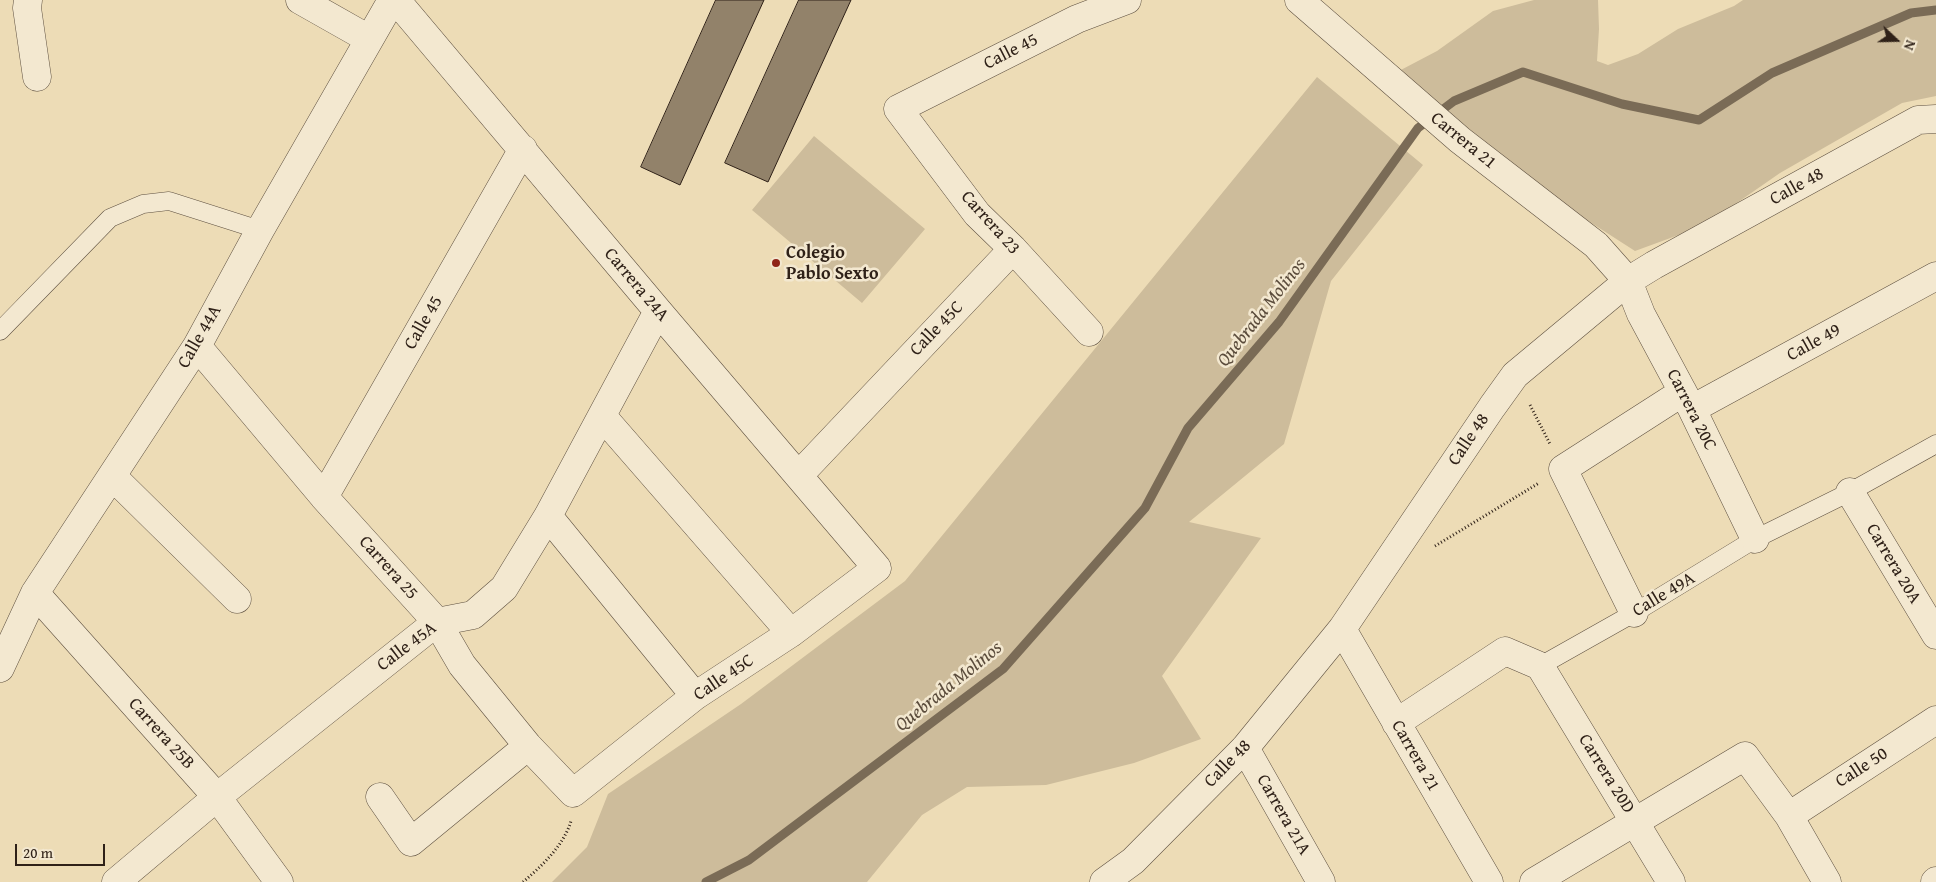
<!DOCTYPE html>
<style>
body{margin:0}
#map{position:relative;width:1936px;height:882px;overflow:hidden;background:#eddcb6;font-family:"Gentium Book Plus",serif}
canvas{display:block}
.north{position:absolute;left:1871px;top:15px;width:50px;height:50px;-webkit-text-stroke:4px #f3e8d0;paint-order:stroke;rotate:111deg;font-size:14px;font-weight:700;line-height:20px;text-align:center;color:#2f2118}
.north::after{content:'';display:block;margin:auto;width:18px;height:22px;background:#2f2118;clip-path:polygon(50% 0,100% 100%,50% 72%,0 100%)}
.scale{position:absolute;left:15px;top:844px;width:90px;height:22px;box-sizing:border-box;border:2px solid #2f2118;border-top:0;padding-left:6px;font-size:15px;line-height:18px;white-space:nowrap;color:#2f2118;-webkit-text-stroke:4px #f3e8d0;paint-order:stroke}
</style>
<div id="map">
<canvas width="1936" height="882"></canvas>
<div class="north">N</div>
<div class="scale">20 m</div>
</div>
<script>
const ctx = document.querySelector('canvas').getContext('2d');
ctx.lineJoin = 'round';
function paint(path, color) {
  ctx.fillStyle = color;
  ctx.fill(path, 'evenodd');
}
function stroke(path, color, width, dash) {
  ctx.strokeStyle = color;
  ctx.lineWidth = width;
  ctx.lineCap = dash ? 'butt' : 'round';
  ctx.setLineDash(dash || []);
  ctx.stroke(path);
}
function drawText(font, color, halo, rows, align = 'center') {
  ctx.font = font + ' "Gentium Book Plus",serif';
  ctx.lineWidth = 5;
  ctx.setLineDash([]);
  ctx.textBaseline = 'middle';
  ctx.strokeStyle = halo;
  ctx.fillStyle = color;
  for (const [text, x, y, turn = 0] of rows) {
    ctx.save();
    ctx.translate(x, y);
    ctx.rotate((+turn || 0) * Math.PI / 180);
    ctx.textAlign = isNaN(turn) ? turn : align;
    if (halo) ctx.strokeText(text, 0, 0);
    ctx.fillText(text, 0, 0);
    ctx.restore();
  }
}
const green = new Path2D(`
 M1534 0H1598L1599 29 1597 61 1608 65 1638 54 1678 29 1734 6 1743 0H1936V96L1902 103 1780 173 1718 216 1684 233 1635 251 1579 215 1397 72 1437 51 1493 11Z
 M1317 77 1423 165 1331 281 1284 444 1189 522 1261 538 1162 676 1201 739 1134 763 1046 785 967 787 922 815 867 882H552L587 847 608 794 741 704 905 581Z
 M814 136 925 229 862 303 752 210Z`);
const stream = new Path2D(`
 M706 882 749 860 1003 669 1145 508 1188 428 1279 322 1418 128 1454 101 1523 72 1622 104 1699 120 1772 73 1911 13 1936 10`);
const building = new Path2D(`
 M716 0H764L680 185 641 167Z
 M799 0H851L768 182 725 163Z`);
const path = new Path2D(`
 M1530 405 1550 444
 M1435 546 1539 483
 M523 882C542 866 564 845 571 821`);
const lane = new Path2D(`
 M0 331 110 218 143 204 169 201 260 230
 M1540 666 1634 613 1755 539 1850 492 1936 444`);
const street = new Path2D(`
 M28 0 27 8 37 77
 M300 0 369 39
 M1299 0 1460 140 1596 245 1628 281 1641 314 1692 409 1755 539
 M1089 332 1013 249 977 214 898 109 1077 19 1127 0
 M197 346 324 497 437 622 462 665 528 746 573 793 695 696 791 633 877 568 658 311 396 0
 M1692 409 1936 276
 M602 416 791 633
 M799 475 1013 249
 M112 476 237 599
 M1850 492 1936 635
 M324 497 523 149
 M548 516 695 696
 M35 593 217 797 279 882
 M1634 613 1563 469 1683 392
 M1342 629 1489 882
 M0 668 35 593 197 346 260 230 392 0
 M1396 723 1505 651 1540 666 1671 882
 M1245 748 1321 882
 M380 797 411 842 528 746
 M1789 816 1936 720
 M116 882 217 797 437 622 473 615 504 588 548 516 658 311
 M1104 882 1133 861 1245 748 1342 629 1492 407 1515 375 1628 281 1654 265 1918 120 1936 119
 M1534 882 1745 756 1789 816 1827 882
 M1935 882 1936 881`);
const markers = [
 [776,263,5,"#8f2418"]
];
const streetNames = [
 ["Calle 45",1011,52,-27],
 ["Carrera 21",1463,141,39],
 ["Calle 48",1797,187,-29],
 ["Carrera 23",990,223,48],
 ["Carrera 24A",636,285,50],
 ["Calle 45",424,323,-60],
 ["Calle 45C",937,329,-46],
 ["Calle 44A",200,337,-60],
 ["Calle 49",1814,343,-29],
 ["Carrera 20C",1691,410,63],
 ["Calle 48",1469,440,-56],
 ["Carrera 20A",1893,564,59],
 ["Carrera 25",388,568,48],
 ["Calle 49A",1664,595,-31],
 ["Calle 45A",407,647,-37],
 ["Calle 45C",724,678,-34],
 ["Carrera 25B",161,734,48],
 ["Carrera 21",1415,756,60],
 ["Calle 48",1228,764,-46],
 ["Calle 50",1862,768,-33],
 ["Carrera 20D",1606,774,58],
 ["Carrera 21A",1283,815,60]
];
const poiNames = [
 ["Colegio",786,253],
 ["Pablo Sexto",786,274]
];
const waterNames = [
 ["Quebrada Molinos",1262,313,-52],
 ["Quebrada Molinos",949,687,-39]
];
paint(green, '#cdbc9b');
stroke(stream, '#7a6b56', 9);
paint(building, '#92826a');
stroke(building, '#2f2118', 1);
stroke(lane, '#5e5040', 19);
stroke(street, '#5e5040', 29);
stroke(path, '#2f2118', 3, [1, 2.5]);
stroke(lane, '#f3e8d0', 18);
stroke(street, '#f3e8d0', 28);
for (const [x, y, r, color] of markers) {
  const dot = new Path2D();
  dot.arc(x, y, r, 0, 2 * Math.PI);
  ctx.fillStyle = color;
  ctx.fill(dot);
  stroke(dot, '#f3e8d0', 2);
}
drawText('18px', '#2f2118', '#f3e8d0', streetNames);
drawText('bold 18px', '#2f2118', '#f3e8d0', poiNames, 'left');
drawText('italic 19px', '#5b4c3c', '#f3e8d0', waterNames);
</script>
